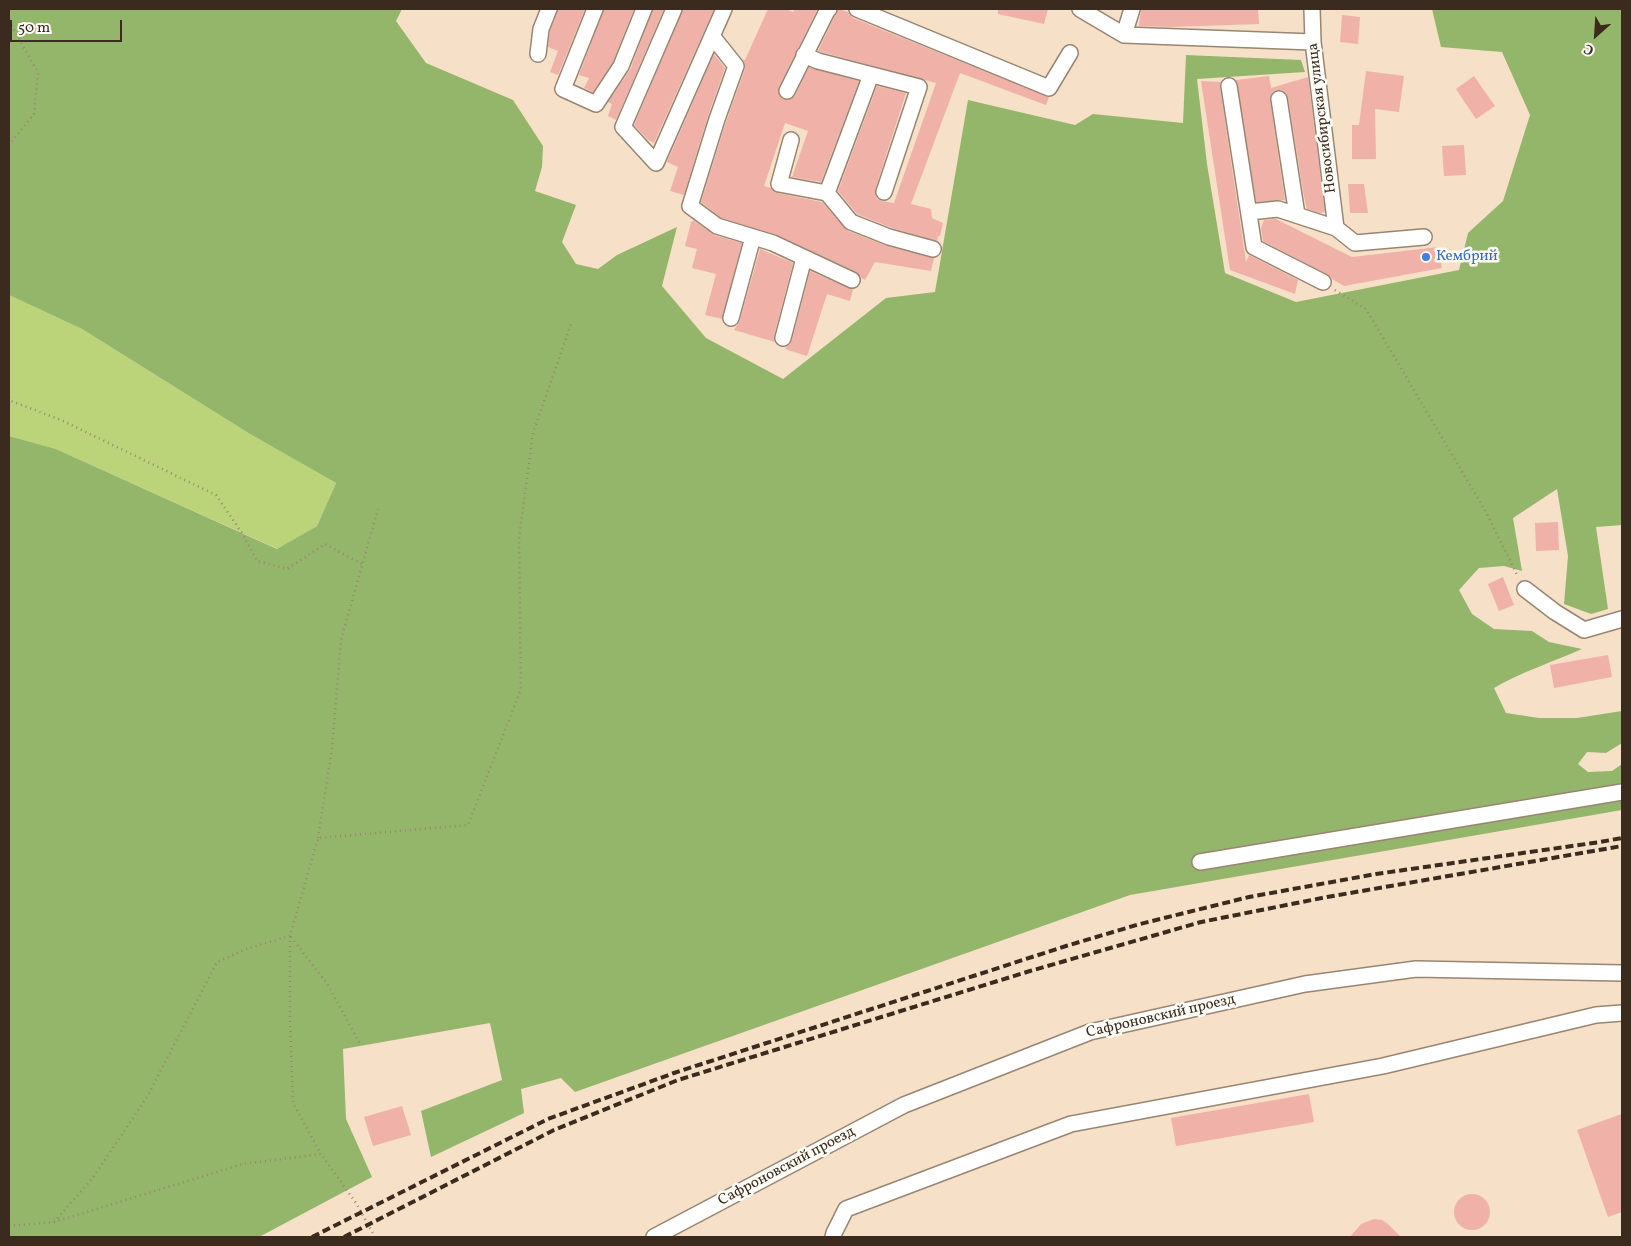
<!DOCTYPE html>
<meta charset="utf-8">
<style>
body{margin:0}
#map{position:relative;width:1631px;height:1246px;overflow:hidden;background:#f6e0c7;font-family:Vollkorn,serif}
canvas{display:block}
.frame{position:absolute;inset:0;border:10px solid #3b2a1e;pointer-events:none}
.north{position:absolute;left:1571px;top:10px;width:50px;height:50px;-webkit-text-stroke:4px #fdfcf7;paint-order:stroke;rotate:206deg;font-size:14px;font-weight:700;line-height:20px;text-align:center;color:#3b2a1e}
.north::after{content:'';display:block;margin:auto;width:18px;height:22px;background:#3b2a1e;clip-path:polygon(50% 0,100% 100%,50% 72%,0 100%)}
.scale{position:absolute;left:10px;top:20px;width:112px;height:22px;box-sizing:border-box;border:2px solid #3b2a1e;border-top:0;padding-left:6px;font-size:15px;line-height:18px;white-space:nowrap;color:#3b2a1e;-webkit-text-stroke:4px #fdfcf7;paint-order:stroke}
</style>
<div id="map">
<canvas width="1631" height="1246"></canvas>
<div class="frame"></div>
<div class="north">С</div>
<div class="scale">50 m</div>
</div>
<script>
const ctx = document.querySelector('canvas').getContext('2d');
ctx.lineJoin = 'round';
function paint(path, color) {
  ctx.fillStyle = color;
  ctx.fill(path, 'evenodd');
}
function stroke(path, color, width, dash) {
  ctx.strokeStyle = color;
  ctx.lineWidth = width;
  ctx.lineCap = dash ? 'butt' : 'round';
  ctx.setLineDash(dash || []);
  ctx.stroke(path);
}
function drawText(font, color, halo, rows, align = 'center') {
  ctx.font = font + ' Vollkorn,serif';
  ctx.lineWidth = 5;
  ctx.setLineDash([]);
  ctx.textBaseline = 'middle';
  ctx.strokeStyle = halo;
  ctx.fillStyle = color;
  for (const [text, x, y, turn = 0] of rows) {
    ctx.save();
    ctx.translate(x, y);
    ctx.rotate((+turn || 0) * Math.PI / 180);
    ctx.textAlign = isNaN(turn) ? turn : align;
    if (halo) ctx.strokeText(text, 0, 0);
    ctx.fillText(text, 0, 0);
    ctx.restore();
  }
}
const green = new Path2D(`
 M9 295 82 329 250 434 336 483 317 526 278 549 56 449 9 436Z`);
const forest = new Path2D(`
 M9 9H402L396 21 426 63 513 100 543 146 542 167 535 191 576 205 562 242 576 264 598 269 617 255 677 227 662 286 706 338 783 379 886 298 935 292 968 100 1075 125 1093 114 1183 123 1186 55 1301 60 1305 72 1197 79 1207 164 1225 273 1296 302 1459 270 1468 233 1503 201 1530 115 1502 52 1441 47 1432 9H1622V525L1596 527 1608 609 1591 614 1564 604 1568 556 1557 489 1513 518 1522 571 1504 566 1479 568 1459 590 1472 614 1494 629 1532 631 1549 642 1582 649C1553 662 1521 672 1494 688L1506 713 1539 718H1577L1622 711V743L1606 753 1587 752 1578 764 1588 772 1612 771 1622 764V810L1130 895 575 1092 561 1078 521 1089 524 1113 431 1157 421 1111 502 1080 490 1023 343 1049 346 1119 372 1177 259 1237H9V436L56 449 277 549 317 526 336 483 250 434 82 329 9 295Z`);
const building = new Path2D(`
 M558 9H585L558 75 550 72 558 51 548 47 550 31Z
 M604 9H634L613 62 593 92 584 88 589 78 579 75Z
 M653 9H664L616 120 608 116 612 104 608 102 630 70Z
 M683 9H714L654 143 648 140 634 125Z
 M768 9H786L793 12 795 9H813L817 10 779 87 778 92 782 99 788 100 795 96 809 67 859 81 821 182 792 177 808 131 785 123 764 186 771 188 777 193 822 202 848 231 887 246 934 258 931 271 875 262 865 280 861 278 856 272 777 235 721 218 701 202 726 122 745 69V64L743 60H745Z
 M838 9 848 12 853 18 1049 97 1046 105 960 73 911 204 931 209 932 218 943 223 940 236H938L937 241 892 228 857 214 838 191 877 86 906 93 875 190V194L877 199 882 201 894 203 936 83 818 51Z
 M998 9H1048L1044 24 998 14Z
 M1141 9H1258L1259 24 1171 27 1139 26Z
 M1342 15 1360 17 1358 44 1340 42Z
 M714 54 725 68 708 116 684 195 670 191 678 167 667 162Z
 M1366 71 1404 76 1399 112 1375 109 1376 159H1352V125H1359Z
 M1269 76 1271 88 1308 77 1325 212 1320 213 1307 209 1304 197 1288 98 1286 93 1282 90H1277L1273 92 1270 100 1285 200 1256 202 1236 80Z
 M1474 76 1495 106 1476 119 1456 89Z
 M1201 81 1221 82 1220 87 1246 262 1249 255 1298 280 1295 294 1230 270Z
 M1464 145 1466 175 1444 176 1442 146Z
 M1348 184H1364L1368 213H1350Z
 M1276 219 1352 257 1438 247 1442 268 1344 286 1332 279 1327 274 1263 241 1261 228 1264 220Z
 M693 220 714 235 742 243 722 319 705 315 716 274 692 268 697 249 685 246 691 222H692Z
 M760 249 793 263 774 336 775 342 734 330 740 320Z
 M810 271 848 288 853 289 850 301 827 294 807 356 785 349 792 340Z
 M1558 522 1559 550 1536 551 1535 523Z
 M1503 577 1514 605 1499 611 1488 584Z
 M1608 655 1612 677 1554 688 1550 665Z
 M1309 1094 1314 1122 1176 1146 1171 1118Z
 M402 1106 411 1135 373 1146 364 1117Z
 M1622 1114V1212L1608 1217 1577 1130Z
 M1454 1212a18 18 0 1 1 36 0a18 18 0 1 1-36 0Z
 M1374 1219 1382 1220 1388 1224 1401 1237H1350L1361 1224Z`);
const path = new Path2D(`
 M9 21 38 73 34 114 9 145
 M1335 290 1366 309 1486 512 1518 577
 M9 397 11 401 61 420 216 495 242 533 257 561 287 569 325 544 362 564
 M318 838 332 749 341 640 378 509
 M290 936V1020L293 1103 321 1154
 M291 937 328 985 361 1046
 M54 1222 92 1179 147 1097 217 962 246 949 290 936 318 838 468 825 521 689 519 539 533 433 572 321
 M9 1226 54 1222 243 1164 321 1154 356 1203 375 1237`);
const minor = new Path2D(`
 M595 9 563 89 596 104 621 66 644 9
 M674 9 623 127 656 163 724 9
 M857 9 1049 88 1070 53
 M1080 9 1124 35 1313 42
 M1312 9 1313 42 1336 228
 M1124 35 1132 9
 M712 36 736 66 717 119 690 206 717 226 773 243 852 280
 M538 54 541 29 549 9
 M804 55 818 61 919 87 884 192
 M871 75 827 193 851 222 889 237 933 249
 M1229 86 1254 247 1323 282
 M787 91 827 11 829 9
 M1279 99 1297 215
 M791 140 779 184 827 193
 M1249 212 1278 209 1336 228 1355 243 1424 237
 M731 318 753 237
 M783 338 804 258
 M1525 589 1555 612 1584 630 1622 619
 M1200 862 1622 792
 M654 1237 904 1105 1090 1032 1305 984 1416 969 1622 973
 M833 1237 834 1233 846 1209 1071 1124 1383 1066 1596 1015 1622 1013`);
const rail = new Path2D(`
 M312 1237 548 1119 674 1073 1066 946 1140 924 1249 897 1376 874 1600 842 1622 838
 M344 1237 554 1130 678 1080 1030 971 1201 922 1327 897 1622 846`);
const markers = [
 [1426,257,5,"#3f7fe0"]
];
const streetNames = [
 ["Новосибирская улица",1323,118,-97],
 ["Сафроновский проезд",1161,1017,-13],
 ["Сафроновский проезд",787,1167,-28]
];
const shopNames = [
 ["Кембрий",1436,257]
];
paint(green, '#bbd47a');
paint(forest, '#94b66a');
paint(building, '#f0b1a8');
stroke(minor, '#988572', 18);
stroke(path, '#988572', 2.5, [1, 4]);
stroke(minor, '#fff', 15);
stroke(rail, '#3b2a1e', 4, [8, 4]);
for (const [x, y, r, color] of markers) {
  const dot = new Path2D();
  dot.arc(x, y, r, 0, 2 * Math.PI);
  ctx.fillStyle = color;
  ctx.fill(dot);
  stroke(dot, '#fdfcf7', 2);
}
drawText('15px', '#3b2a1e', '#fdfcf7', streetNames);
drawText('15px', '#366cbe', '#fdfcf7', shopNames, 'left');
</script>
